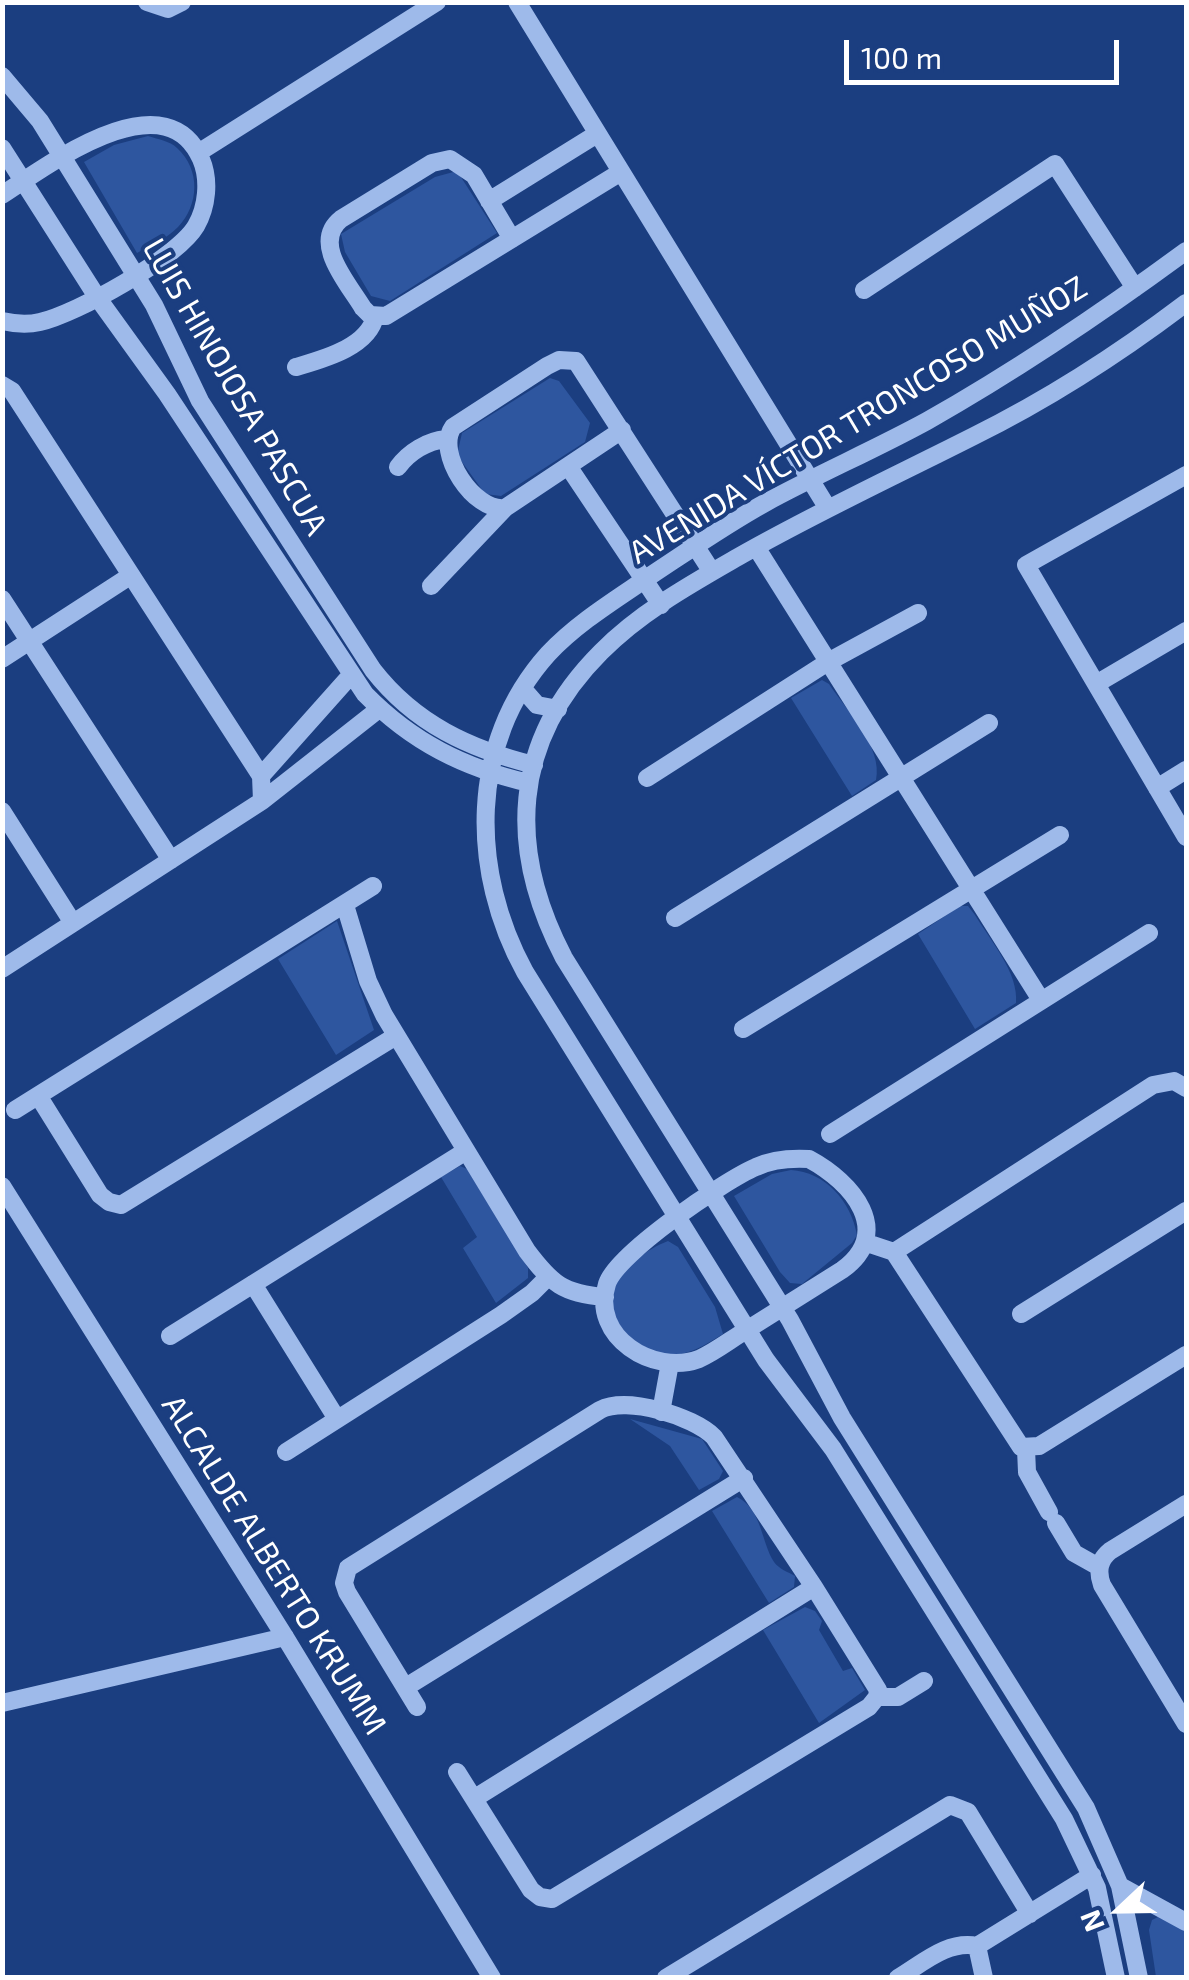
<!DOCTYPE html>
<meta charset="utf-8">
<style>
body{margin:0}
#map{position:relative;width:1189px;height:1980px;overflow:hidden;background:#1b3e80;font-family:"Exo 2",sans-serif}
canvas{display:block}
.frame{position:absolute;inset:0;border:5px solid #fff;pointer-events:none}
.north{position:absolute;left:1069px;top:1860px;width:100px;height:100px;-webkit-text-stroke:8px #1b3e80;paint-order:stroke;rotate:248deg;font-size:28px;font-weight:700;line-height:40px;text-align:center;color:#fff}
.north::after{content:'';display:block;margin:auto;width:35px;height:45px;background:#fff;clip-path:polygon(50% 0,100% 100%,50% 72%,0 100%)}
.scale{position:absolute;left:844px;top:40px;width:275px;height:45px;box-sizing:border-box;border:5px solid #fff;border-top:0;padding-left:12px;font-size:30px;line-height:35px;white-space:nowrap;color:#fff;-webkit-text-stroke:8px #1b3e80;paint-order:stroke}
</style>
<div id="map">
<canvas width="1189" height="1980"></canvas>
<div class="frame"></div>
<div class="north">N</div>
<div class="scale">100 m</div>
</div>
<script>
const ctx = document.querySelector('canvas').getContext('2d');
ctx.lineJoin = 'round';
function paint(path, color) {
  ctx.fillStyle = color;
  ctx.fill(path, 'evenodd');
}
function stroke(path, color, width, dash) {
  ctx.strokeStyle = color;
  ctx.lineWidth = width;
  ctx.lineCap = dash ? 'butt' : 'round';
  ctx.setLineDash(dash || []);
  ctx.stroke(path);
}
function drawText(font, color, halo, rows, align = 'center') {
  ctx.font = font + ' "Exo 2",sans-serif';
  ctx.lineWidth = 8;
  ctx.setLineDash([]);
  ctx.textBaseline = 'middle';
  ctx.strokeStyle = halo;
  ctx.fillStyle = color;
  for (const [text, x, y, turn = 0] of rows) {
    ctx.save();
    ctx.translate(x, y);
    ctx.rotate((+turn || 0) * Math.PI / 180);
    ctx.textAlign = isNaN(turn) ? turn : align;
    if (halo) ctx.strokeText(text, 0, 0);
    ctx.fillText(text, 0, 0);
    ctx.restore();
  }
}
const green = new Path2D(`
 M148 136C157 139 170 141 177 148 201 170 199 205 178 227 166 239 152 245 137 253L84 162 114 145Z
 M457 171 497 233 390 301 371 296 345 252 341 234 435 177Z
 M550 378 559 381 590 423 585 442 501 496 485 494 457 455 462 433Z
 M822 680 829 684C847 711 883 747 876 780L852 796 791 698Z
 M960 906H968L975 915C990 940 1019 973 1016 1003L975 1029 918 934Z
 M337 921 374 1030 336 1055 278 959Z
 M460 1166 467 1169 528 1268V1278L496 1303 463 1248 477 1237 441 1177Z
 M791 1170C825 1172 851 1201 857 1235L852 1243 802 1284 790 1283 780 1272 734 1196 772 1174Z
 M668 1241 678 1247 715 1307 723 1334C710 1342 696 1351 681 1354 648 1359 607 1329 613 1293 617 1269 647 1249 668 1241Z
 M630 1419 702 1439 723 1471 719 1479 699 1490 670 1446Z
 M737 1497C762 1509 761 1542 774 1562 779 1569 788 1572 795 1576L794 1587 769 1603 712 1511Z
 M805 1607 815 1611 822 1621 819 1630 843 1671 852 1668 865 1690 819 1723 763 1630Z
 M1158 1917 1186 1929V1977H1156L1149 1930 1152 1920Z`);
const minor = new Path2D(`
 M147 2 168 9 182 2
 M517 2 827 507
 M2 76 40 121 154 305 200 401 373 670C415 724 470 749 534 765
 M2 148 97 297 167 394 365 694C412 742 464 768 529 783
 M198 153 437 2
 M2 195C48 165 165 77 201 159 210 180 207 207 196 226 177 258 76 314 40 322 27 325 15 324 2 321
 M489 201 597 134
 M512 239 474 175 450 159 432 163 341 219C311 243 348 283 363 308L370 315 386 316 621 172
 M864 290 1055 164 1135 288
 M296 367C323 359 369 347 375 316
 M2 385 12 391 261 776 262 801
 M568 466 661 605
 M398 467C409 452 427 441 446 439
 M1186 475 1026 565 1186 837
 M505 508C474 512 435 453 453 427L547 366 559 360 576 361 712 572
 M756 547 1041 1000
 M431 586 505 508 622 430
 M2 599 171 860
 M2 659 130 576
 M1096 684 1186 631
 M523 689 537 705 558 709
 M261 776 351 675
 M647 778 828 662 918 613
 M1157 788 1186 770
 M2 811 73 923
 M345 905 368 981 384 1015 527 1251C551 1283 563 1294 605 1297
 M675 918 989 723
 M2 969 262 801 379 709
 M743 1029 1060 835
 M39 1097 100 1195 109 1202 121 1205 396 1036
 M15 1110 373 886
 M830 1134 1149 933
 M809 1159C852 1182 895 1232 842 1270 810 1290 777 1311 745 1331 730 1340 715 1352 699 1359 654 1376 590 1337 607 1284 616 1254 725 1180 756 1167 773 1159 791 1158 809 1159Z
 M2 1186 285 1637 492 1978
 M867 1243 894 1252 1021 1447 1039 1446 1186 1355
 M894 1252 1153 1085 1174 1081 1186 1088
 M253 1284 337 1419
 M1021 1314 1186 1211
 M170 1336 466 1151
 M661 1412 670 1363
 M1026 1449 1027 1472 1049 1512
 M286 1452 501 1315 532 1293 548 1277
 M1186 1504 1110 1551C1099 1560 1097 1571 1102 1585L1186 1724
 M1056 1523 1074 1553 1099 1567
 M406 1687 744 1478
 M877 1697H898L924 1681
 M2 1703 285 1637
 M417 1707 347 1592 344 1583 348 1568 600 1410C627 1396 693 1416 714 1437L814 1587 878 1690 877 1697 869 1707 552 1899 540 1897 531 1890 457 1772
 M475 1798 814 1587
 M1120 1886 1186 1922
 M977 1946 984 1978
 M666 1978 950 1805 968 1812 1030 1914
 M898 1978C923 1963 948 1940 977 1946L1092 1875
 M1116 1978 1097 1888 1064 1819 833 1449 766 1360 525 972C470 872 468 743 548 654 577 623 615 600 650 576 688 551 725 525 765 503 818 474 874 450 927 421 1017 370 1103 312 1186 251
 M1139 1978 1120 1886 1086 1808 842 1418 790 1320 564 958C507 849 511 742 601 652 639 613 691 584 738 557 815 513 895 476 974 436 1049 399 1120 353 1186 303`);
const streetNames = [
 ["LUIS HINOJOSA PASCUA",235,387,60],
 ["AVENIDA VÍCTOR TRONCOSO MUÑOZ",858,420,-31],
 ["ALCALDE ALBERTO KRUMM",274,1565,58]
];
paint(green, '#2e569f');
stroke(minor, '#9ebaea', 18);
drawText('32px', '#fff', '#1b3e80', streetNames);
</script>
